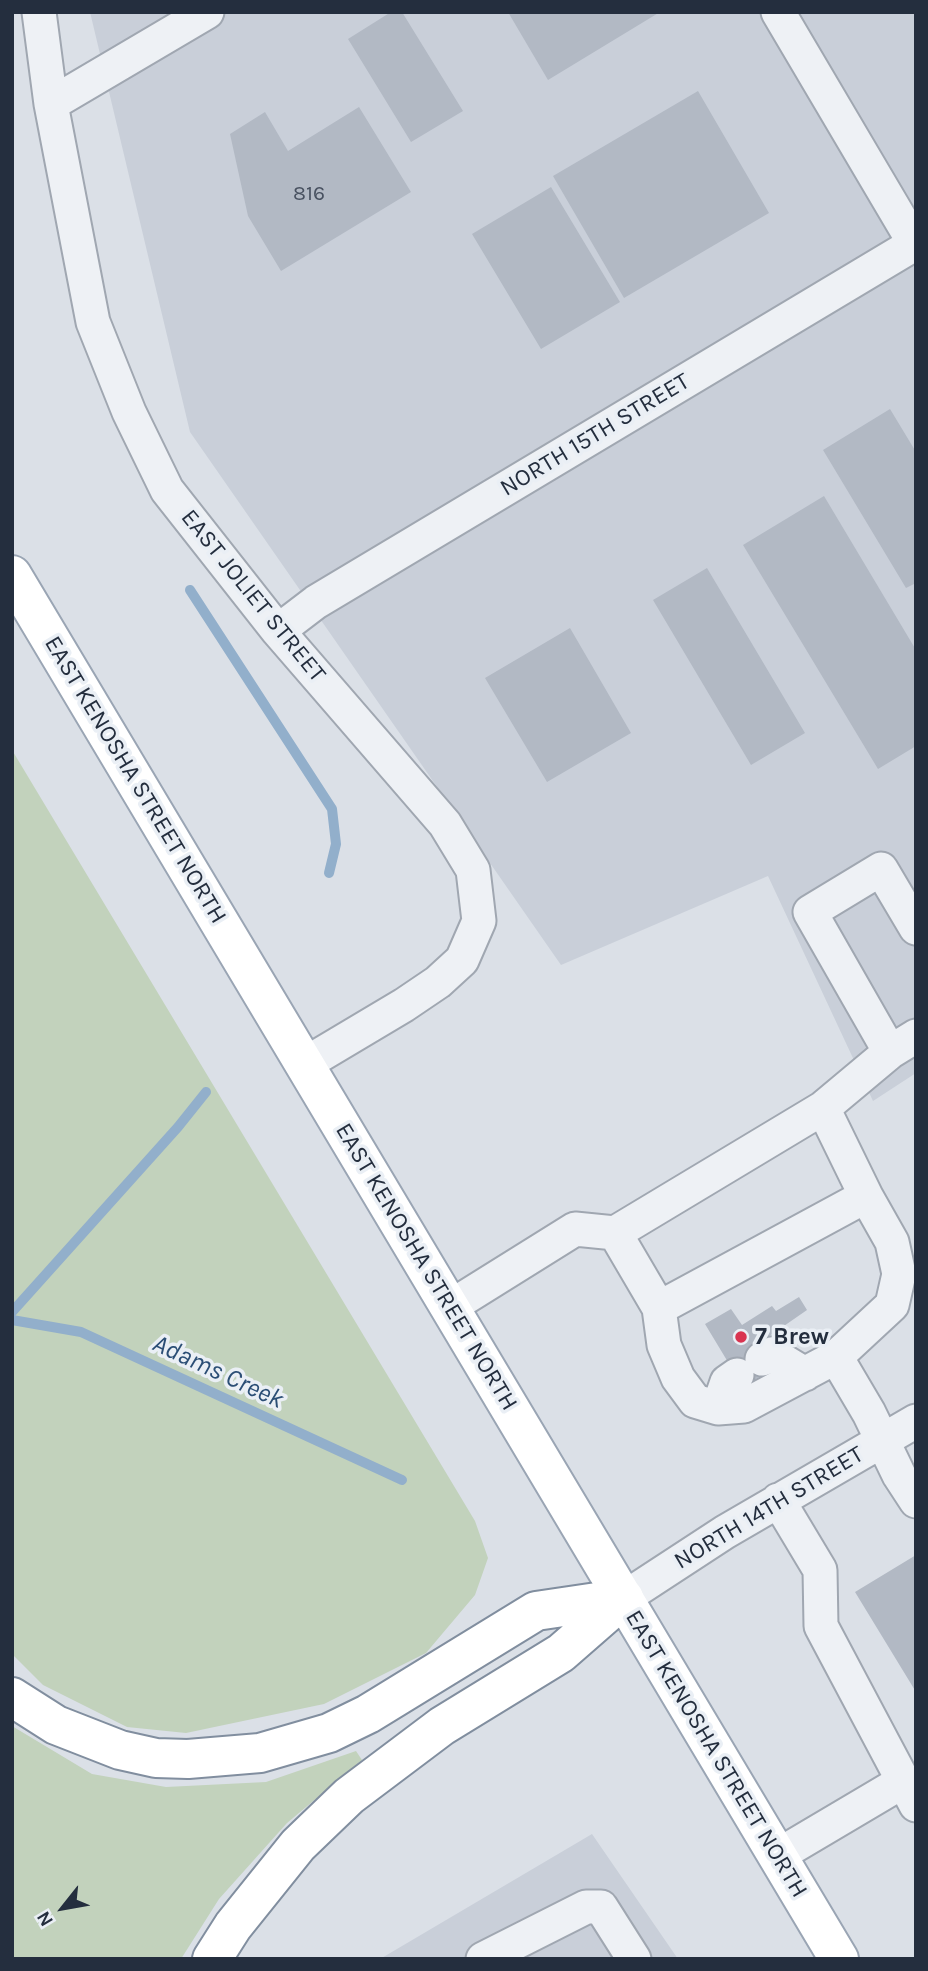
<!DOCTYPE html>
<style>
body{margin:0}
#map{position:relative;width:928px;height:1971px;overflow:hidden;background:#dbe0e7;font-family:Karla,sans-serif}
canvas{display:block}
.frame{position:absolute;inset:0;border:14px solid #242e3e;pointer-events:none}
.north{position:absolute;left:28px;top:1873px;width:70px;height:70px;-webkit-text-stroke:5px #eaeff5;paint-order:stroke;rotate:239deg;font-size:19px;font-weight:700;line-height:28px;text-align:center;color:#242e3e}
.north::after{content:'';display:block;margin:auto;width:24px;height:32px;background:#242e3e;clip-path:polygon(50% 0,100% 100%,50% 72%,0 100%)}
</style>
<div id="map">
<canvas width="928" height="1971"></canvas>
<div class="frame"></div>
<div class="north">N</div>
</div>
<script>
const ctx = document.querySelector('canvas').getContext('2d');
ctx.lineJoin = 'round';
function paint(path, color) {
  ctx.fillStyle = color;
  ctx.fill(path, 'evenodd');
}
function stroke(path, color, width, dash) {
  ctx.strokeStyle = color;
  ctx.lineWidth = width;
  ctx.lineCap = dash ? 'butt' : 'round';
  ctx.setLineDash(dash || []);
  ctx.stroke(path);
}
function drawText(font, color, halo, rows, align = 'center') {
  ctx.font = font + ' Karla,sans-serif';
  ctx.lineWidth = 7;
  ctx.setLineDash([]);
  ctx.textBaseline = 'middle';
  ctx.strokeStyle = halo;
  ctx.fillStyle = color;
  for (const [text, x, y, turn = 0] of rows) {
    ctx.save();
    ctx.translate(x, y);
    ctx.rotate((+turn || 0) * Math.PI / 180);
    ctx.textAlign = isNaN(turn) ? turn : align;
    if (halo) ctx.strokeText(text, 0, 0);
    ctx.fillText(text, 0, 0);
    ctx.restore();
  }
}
const built = new Path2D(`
 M90 12H916V1073L873 1101 768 876 561 965 190 432Z
 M592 1834 678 1959H380Z`);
const green = new Path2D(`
 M12 750 475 1521 488 1558 475 1595 426 1653 324 1704 186 1733 127 1727 43 1685 12 1654Z
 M12 1726 92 1774 166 1787 266 1782 356 1751 362 1760 287 1823 219 1899 181 1959H12Z`);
const stream = new Path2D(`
 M190 590 332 809 336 844 329 873
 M12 1312 178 1127 206 1092
 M12 1320 81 1332 402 1480`);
const building = new Path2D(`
 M391 12H402L463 111 411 142 348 39Z
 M508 12H660L548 80Z
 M698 91 769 213 624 298 553 176Z
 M359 107 411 192 281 271 248 216 230 134 265 112 288 151Z
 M551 187 620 302 541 349 472 234Z
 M890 409 916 452V583L906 588 823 450Z
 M824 496 916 650V746L878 769 743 545Z
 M707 568 805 733 751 765 653 600Z
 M570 628 631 733 547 782 485 678Z
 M799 1297 807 1310 755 1346 769 1371 743 1387 705 1324 731 1309 742 1325 772 1306 776 1311Z
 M916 1555V1692L855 1592Z`);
const minor = new Path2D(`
 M39 12 51 104 93 322 129 412 167 490 278 631 445 824 473 870 479 921 462 960 438 982 404 1005 305 1064
 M778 12 915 244
 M51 104 207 12
 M278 631 316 602 916 243
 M890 1052 810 912 881 869 916 928
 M823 1108 866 1196
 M615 1233 659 1308 664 1345 678 1378 695 1401 718 1408 744 1406 836 1357 892 1305 899 1274 892 1242 866 1196 659 1308
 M450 1307 575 1229 615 1233 823 1108 890 1052 916 1036
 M836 1357 869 1413 899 1475 916 1501
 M762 1359 772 1354 805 1374
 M718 1408 727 1382 737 1375
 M778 1500 820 1570 821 1626 916 1805
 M624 1598 725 1532 916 1421
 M777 1856 902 1782
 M483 1959 586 1907H601L634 1959`);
const major = new Path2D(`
 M12 575 839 1959`);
const highway = new Path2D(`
 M12 1697 56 1725 120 1750 156 1758 188 1759 260 1753 329 1733 368 1714 536 1611 624 1598
 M212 1959 233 1926 298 1845 349 1796 442 1726 561 1653 624 1598`);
const markers = [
 [741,1337,7,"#d93450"]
];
const numberNames = [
 ["816",309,194]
];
const streetNames = [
 ["NORTH 15TH STREET",595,435,-31],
 ["EAST JOLIET STREET",253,596,51],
 ["EAST KENOSHA STREET NORTH",135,780,59],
 ["EAST KENOSHA STREET NORTH",426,1267,59],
 ["NORTH 14TH STREET",769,1508,-31],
 ["EAST KENOSHA STREET NORTH",716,1754,59]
];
const poiNames = [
 ["7 Brew",755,1337]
];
const waterNames = [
 ["Adams Creek",218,1372,25]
];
paint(built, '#c9cfd9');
paint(green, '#c2d2bc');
stroke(stream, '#92afcb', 10);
paint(building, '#b2b9c4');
stroke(minor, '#a0a7b1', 37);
stroke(major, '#9aa5b4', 42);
stroke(highway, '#818e9f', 42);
stroke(minor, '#eef1f5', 33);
stroke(major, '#fff', 38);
stroke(highway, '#fff', 38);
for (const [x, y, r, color] of markers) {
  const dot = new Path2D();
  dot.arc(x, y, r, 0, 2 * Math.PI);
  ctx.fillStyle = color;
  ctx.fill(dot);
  stroke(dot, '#eaeff5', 2.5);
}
drawText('21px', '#485160', null, numberNames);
drawText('24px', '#242e3e', '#eaeff5', streetNames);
drawText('bold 24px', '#242e3e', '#eaeff5', poiNames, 'left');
drawText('italic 26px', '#2b4e75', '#eaeff5', waterNames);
</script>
